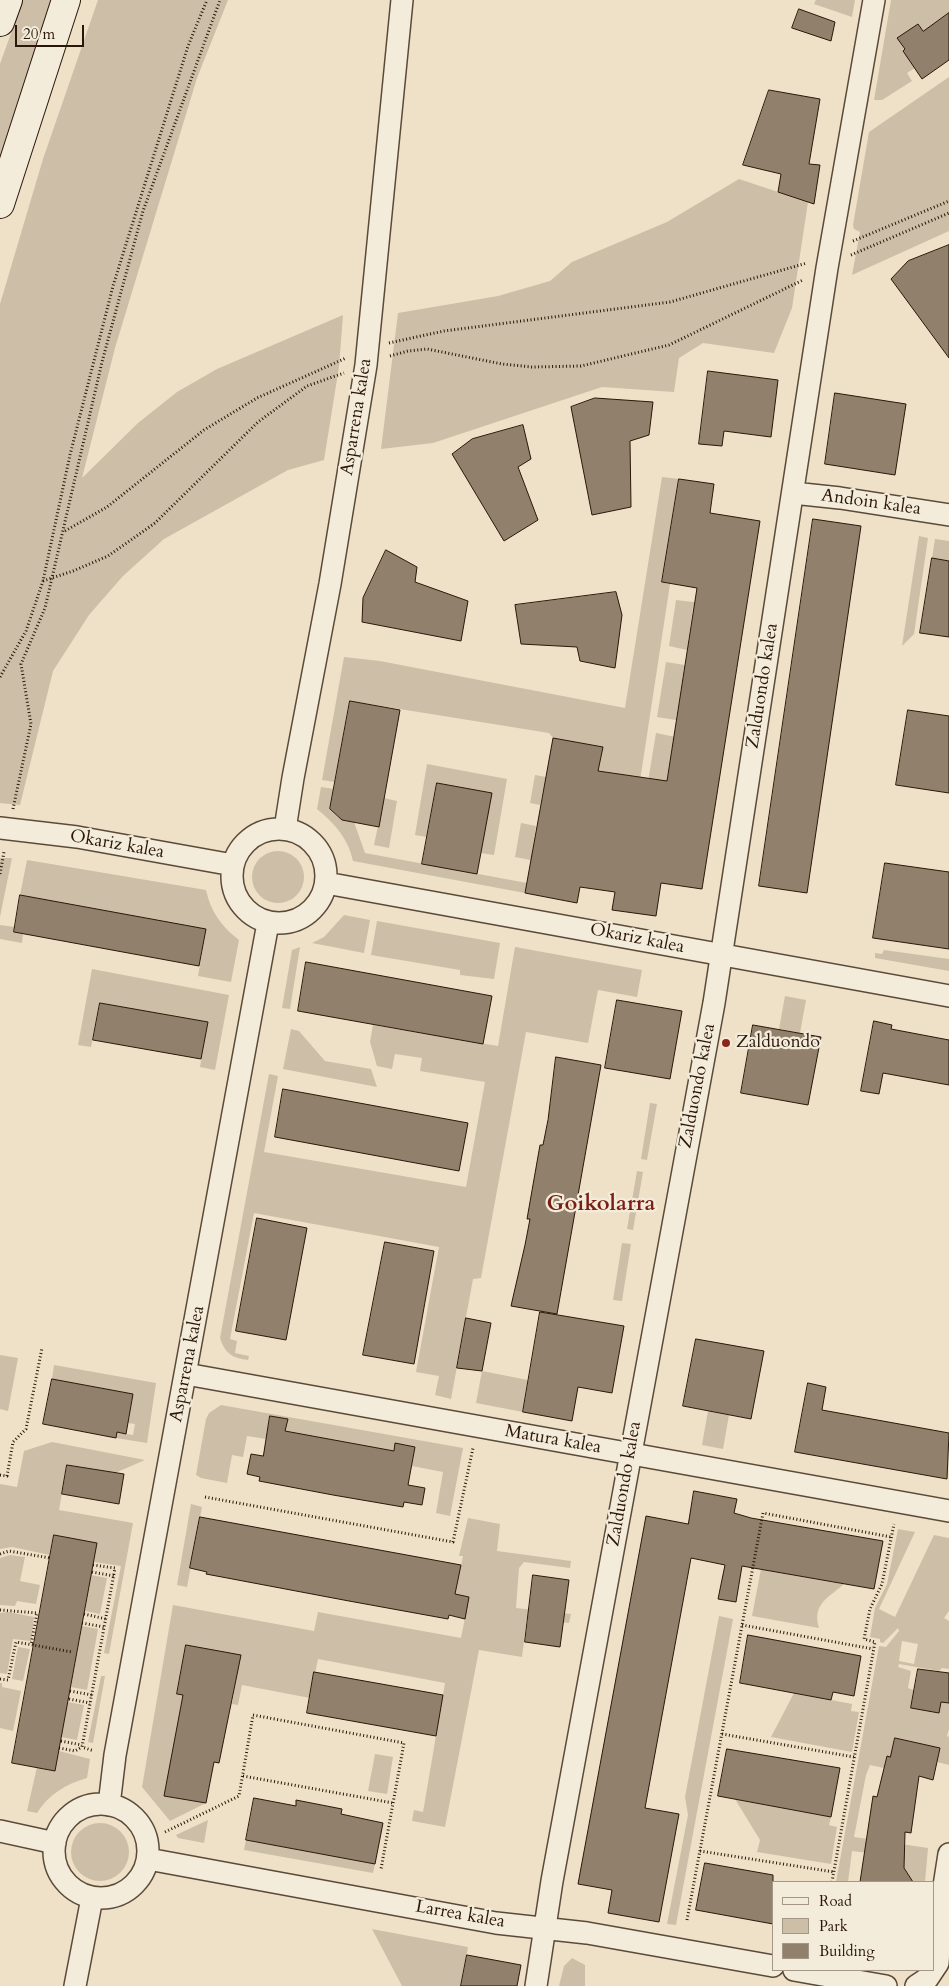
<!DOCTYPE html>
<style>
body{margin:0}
#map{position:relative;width:949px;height:1986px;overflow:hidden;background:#eee1c7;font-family:Cardo,serif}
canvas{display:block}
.legend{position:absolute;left:772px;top:1881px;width:162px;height:90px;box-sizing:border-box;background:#f4ecdb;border:1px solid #a49787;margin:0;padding:6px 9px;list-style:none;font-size:15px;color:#2b170a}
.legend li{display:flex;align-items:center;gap:10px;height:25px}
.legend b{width:25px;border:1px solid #a49787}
.scale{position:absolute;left:15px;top:25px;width:69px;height:22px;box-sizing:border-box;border:2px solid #2b170a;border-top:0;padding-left:6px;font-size:15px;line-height:18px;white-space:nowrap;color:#2b170a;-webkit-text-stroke:4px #f4ecdb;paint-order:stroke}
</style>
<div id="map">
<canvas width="949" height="1986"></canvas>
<ul class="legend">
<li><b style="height:6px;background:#f4ecdb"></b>Road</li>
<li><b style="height:14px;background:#cdbfa7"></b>Park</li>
<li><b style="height:14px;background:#90806c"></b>Building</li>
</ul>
<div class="scale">20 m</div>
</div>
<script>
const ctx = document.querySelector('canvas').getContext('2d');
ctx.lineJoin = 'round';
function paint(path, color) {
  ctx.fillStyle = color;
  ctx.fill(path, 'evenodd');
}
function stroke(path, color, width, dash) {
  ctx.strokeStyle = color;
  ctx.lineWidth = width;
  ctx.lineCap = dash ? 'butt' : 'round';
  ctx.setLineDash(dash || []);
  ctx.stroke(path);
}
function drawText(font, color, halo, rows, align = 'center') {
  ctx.font = font + ' Cardo,serif';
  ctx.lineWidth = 4.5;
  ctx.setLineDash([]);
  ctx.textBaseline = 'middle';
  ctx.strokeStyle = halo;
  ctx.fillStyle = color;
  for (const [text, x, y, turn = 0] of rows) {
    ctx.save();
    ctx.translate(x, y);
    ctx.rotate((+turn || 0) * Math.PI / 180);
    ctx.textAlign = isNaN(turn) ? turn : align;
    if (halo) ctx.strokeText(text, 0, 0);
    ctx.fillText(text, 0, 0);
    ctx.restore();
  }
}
const green = new Path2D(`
 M23 0H53L23 85 0 158V64Z
 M98 0H228L197 78 115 348 82 478 138 423 177 392 217 369 343 315 339 367 324 460 288 470 164 539 123 576 89 615 53 671 20 805 0 803V304L43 159Z
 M816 0H855L852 17 814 4Z
 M891 0H949V25L943 17 923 31 918 24 898 38 915 68 907 73 912 81 882 100H874Z
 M949 77V231L852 275 860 232 854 229 853 225 869 132Z
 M739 179 808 202 792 308 774 353 703 343 679 358 674 392 602 387 433 443 381 449 398 313 498 296 550 281 572 262 667 222Z
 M662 477 679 479 662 582 670 584 638 794 583 870 515 857 521 823 536 826 532 853 581 862 602 747 553 738 549 733 350 701 335 782 322 780 344 657 380 661 625 708Z
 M919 536 928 538 914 634 902 646Z
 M935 539 949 541V561L932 558Z
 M676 600 701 603 700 608 693 607 687 650 669 646Z
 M666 662 691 666V670L684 669 676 720 657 717Z
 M656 733 680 738 673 741 666 786 643 812Z
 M427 764 507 779 494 855 480 853 491 793 437 783 427 837 415 835Z
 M535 775 546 777 540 805 530 803Z
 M321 787 334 789 330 810 338 817 354 822 365 853 527 883 525 893 353 861C348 838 335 824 317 809Z
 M384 798 397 801 389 848 374 845Z
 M252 877a26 26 0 1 1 52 0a26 26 0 1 1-52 0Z
 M0 858H12L0 917Z
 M27 860 206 890C211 912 221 926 239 940L231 982 198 976 206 930 20 895Z
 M344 915 370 920 364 953 312 943 324 937Z
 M377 921 500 943 494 979 460 975V970L371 955Z
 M0 925 15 927 14 932 23 934 22 943 0 939Z
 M300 947 290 1009 282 1008 292 950Z
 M515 947 642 970 637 997 598 990 588 1043 526 1032 481 1278 473 1279 451 1399 435 1395 439 1376 416 1372 439 1247 254 1213 230 1339 237 1341 235 1353 249 1356 248 1360C233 1358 225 1354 220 1338L269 1074 278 1076 264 1152 466 1187 485 1082 420 1071 422 1058 395 1054 392 1069 377 1066 370 1042 373 1025 498 1046Z
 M884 950 949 959V971L875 958V953L882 954Z
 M92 969 229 995 215 1070 200 1067 208 1022 100 1003 91 1047 78 1045Z
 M785 996 806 1000 800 1033 779 1029Z
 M291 1029 299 1031 325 1061 371 1069 377 1087 283 1069Z
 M650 1103 657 1104 647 1160 641 1159Z
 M637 1171 643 1172 633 1230 627 1229Z
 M622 1243 631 1244 622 1301 613 1300Z
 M0 1355 18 1358 8 1411 0 1409Z
 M54 1365 156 1383 147 1443 116 1438 117 1432 133 1435 135 1424 128 1423 133 1394 52 1379Z
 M482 1371 528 1380 523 1412 476 1403Z
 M221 1405 463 1448 450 1516 436 1513 443 1472 412 1466 415 1447 395 1443 394 1451 285 1431 287 1419 270 1416 266 1439 247 1436 243 1457 232 1455 227 1483 201 1478 196 1475 206 1419 209 1413Z
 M708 1411 729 1415 723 1449 702 1445Z
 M52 1442 145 1460 115 1473 67 1465 59 1510 133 1523 109 1654 104 1653 121 1566 94 1562 97 1543 54 1535 50 1555 12 1547 0 1549V1484L17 1487 24 1451Z
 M191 1504 202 1507 187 1587 177 1585Z
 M468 1518 500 1524 497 1551 571 1561 570 1568 524 1562 519 1568 516 1608 571 1614 569 1623 527 1618 522 1657 479 1650 445 1827 412 1821 414 1810 423 1812 445 1683 318 1659 310 1698 242 1685 238 1705 232 1704 240 1655 177 1694 183 1695 164 1796 206 1803 170 1821 142 1787 173 1605 314 1631 318 1612 461 1638 469 1597 455 1594 463 1556H459Z
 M898 1529 915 1532 879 1609 895 1617 934 1535 949 1538V1611L944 1618 949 1621V1669L942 1668 939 1671 899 1664 898 1667 911 1671 908 1688 949 1703V1729L947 1736 949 1737V1765L937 1762 940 1748 895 1738 890 1757 887 1756 884 1768 870 1765 866 1775 854 1837 928 1848 925 1882H911L904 1868V1857L852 1851 848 1882H836L879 1646 886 1647 899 1631 898 1628 883 1643 880 1642V1639L870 1637 875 1608 887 1584ZM902 1641 918 1644 914 1664 899 1661Z
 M10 1555 25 1557 20 1581 40 1585 36 1604 17 1601 15 1606 0 1605V1558Z
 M761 1569 844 1584C828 1598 812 1604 819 1628L752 1616Z
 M91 1575 107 1578 100 1614 85 1611Z
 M8 1612 34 1617 31 1641 13 1639 7 1674 0 1673V1613Z
 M719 1616 733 1619 676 1925 667 1924 688 1815 685 1797Z
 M82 1626 98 1629 87 1690 71 1687Z
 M18 1647 30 1649 23 1681 12 1679Z
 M101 1676H105L93 1743 88 1742Z
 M0 1683H2V1687L21 1691 13 1731 0 1728Z
 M794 1693 852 1704 851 1711 859 1712 852 1752 771 1737Z
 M68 1702 84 1705 77 1740 61 1737Z
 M59 1751 90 1759 87 1778C66 1784 49 1794 37 1813L27 1811 37 1767 55 1770Z
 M375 1754 393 1757 387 1794 368 1791Z
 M735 1799 831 1817 829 1825 837 1827 831 1864 757 1852 760 1840Z
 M208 1820 204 1843 178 1838 176 1835Z
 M71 1852a29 29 0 1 1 58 0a29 29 0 1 1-58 0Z
 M246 1840 375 1864 373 1873 244 1850Z
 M372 1929 468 1947 461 1986H402Z
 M572 1958 585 1965V1986H559L564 1966Z`);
const building = new Path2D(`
 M799 9 835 22 831 41 792 28Z
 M949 13V60L922 79 903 51 905 49 897 38 918 24 923 31Z
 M769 90 820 99 809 164 820 165 814 204 778 192 781 174 743 165Z
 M949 245V358L891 279 908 261Z
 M708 371 778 380 771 437 724 431 722 446 699 444Z
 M835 393 906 404 895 475 825 464Z
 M595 398 653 402 649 435 630 441 631 507 592 515 571 407Z
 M523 425 531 459 518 467 538 520 504 541 452 454 472 439Z
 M679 479 714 484 710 513 760 521 702 889 661 883 656 916 612 910 615 892 580 887 577 903 525 893 553 738 603 747 598 771 667 781 697 588 662 582Z
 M813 519 861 526 807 893 759 886Z
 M386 550 417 567 415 582 468 601 461 641 362 622 363 598Z
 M932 558 949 561V637L920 633Z
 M616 592 622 615 615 668 580 661 577 647 521 644 515 605Z
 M350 701 400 710 379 827 342 820 330 809Z
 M908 710 949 716V793L896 785Z
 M437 783 492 793 477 874 422 864Z
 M885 863 949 872V949L873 938Z
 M20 895 206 929 199 966 14 932Z
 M306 962 492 996 483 1044 298 1011Z
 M617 1000 682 1011 670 1079 605 1068Z
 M100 1003 208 1022 201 1059 93 1040Z
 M874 1021 892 1025 891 1029 949 1040V1085L883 1073 879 1094 861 1091Z
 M753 1025 821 1037 808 1105 741 1093Z
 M556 1057 601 1065 557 1314 511 1306 525 1245 530 1219H527L540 1145H543L548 1120Z
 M283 1089 468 1123 459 1171 275 1137Z
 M257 1218 307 1228 286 1340 236 1331Z
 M385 1242 434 1251 414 1364 363 1355Z
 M540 1312 624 1326 612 1393 578 1387 572 1421 523 1412Z
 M466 1318 491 1323 482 1371 457 1368Z
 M696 1339 764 1351 751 1419 683 1406Z
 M52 1379 133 1394 126 1434 117 1432 116 1438 43 1424Z
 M808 1383 826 1387 822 1410 949 1433 947 1479 795 1452Z
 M270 1416 288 1419 285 1431 394 1451 395 1443 415 1447 408 1485 425 1488 422 1505 404 1502 403 1507 333 1495 259 1481 260 1477 247 1474 251 1454 263 1456Z
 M67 1465 124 1474 119 1504 62 1494Z
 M694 1491 737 1499 734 1513 751 1518 883 1541 874 1589 742 1566 736 1602 718 1599 725 1565 691 1558 645 1808 679 1814 659 1922 608 1913 612 1890 578 1884 646 1516 688 1524Z
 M200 1517 461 1565 455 1594 469 1597 465 1619 449 1615 448 1619 349 1601 206 1574 207 1572 190 1568Z
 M54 1535 97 1543 55 1771 12 1763Z
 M533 1575 569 1580 560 1647 525 1642Z
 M748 1635 861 1656 854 1696 833 1692 831 1700 740 1683Z
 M186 1645 241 1655 219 1763 214 1762 206 1803 164 1796 183 1695 177 1694Z
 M918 1669 949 1673V1703L941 1702 939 1713 911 1708Z
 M314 1672 443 1695 436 1736 307 1713Z
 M895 1738 940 1748 933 1780 919 1776 911 1833 905 1832 904 1868 913 1882H860L873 1796 877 1797 887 1756 890 1757Z
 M727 1749 840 1768 831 1817 718 1796Z
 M254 1798 296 1806V1800L342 1809 341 1814 383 1823 375 1864 246 1840Z
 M705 1863 773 1875V1924L696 1910Z
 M467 1955 521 1965 517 1986H461Z`);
const path = new Path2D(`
 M853 241 949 201
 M851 255 949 213
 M389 343 444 331 670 302 807 263
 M390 356 408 351 427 349 502 364 532 367 581 366 669 345 803 280
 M65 531 107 507 204 430 257 398 346 358
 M43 581 73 571 108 556 155 523 258 422 307 386 344 373
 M0 677 26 631 43 581 70 455 113 286 188 46 207 0
 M13 809 31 724 21 664 45 608 102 362 143 211 220 0
 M0 874 4 852
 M0 1475 7 1476 13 1442 26 1429 42 1348
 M205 1497 453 1542 473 1448
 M0 1554 9 1551 50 1558
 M93 1565 115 1568 82 1747 94 1751
 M92 1572 114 1576
 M0 1610 37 1613 31 1645
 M84 1614 106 1619
 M82 1623 104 1627
 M742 1625 873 1649
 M0 1679 8 1680 16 1642 72 1652
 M70 1691 92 1695
 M69 1699 90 1703
 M722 1734 854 1757
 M61 1741 82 1745
 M59 1748 75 1751 82 1747
 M243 1776 393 1803
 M165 1832 239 1796 253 1715 404 1743 381 1869
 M700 1851 834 1872
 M832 1882 875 1642 864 1639 870 1609 882 1584 894 1524
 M687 1920 763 1513 891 1537`);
const street = new Path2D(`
 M793 493 840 498 949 515
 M0 828 77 837 233 865
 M285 829 293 778 330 584 366 365 402 0
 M232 876a47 47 0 1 1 94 0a47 47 0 1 1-94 0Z
 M326 883 949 996
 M186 1374 949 1511
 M54 1851a47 47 0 1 1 94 0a47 47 0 1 1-94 0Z
 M109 1805 115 1755 268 923
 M0 1831 55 1843
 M148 1859 496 1923 587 1933 773 1966
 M794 1970 886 1986
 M75 1986 92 1898
 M536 1986 552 1881 714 1003 827 268 874 0
 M916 1986 928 1978 938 1963 944 1886 949 1854`);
const secondary = new Path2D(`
 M0 22 8 0
 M0 204 66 0`);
const markers = [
 [726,1043,5,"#8f2418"]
];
const streetNames = [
 ["Asparrena kalea",357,417,-81],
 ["Andoin kalea",871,503,8],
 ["Zalduondo kalea",763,686,-81],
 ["Okariz kalea",117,845,10],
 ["Okariz kalea",637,939,11],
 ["Zalduondo kalea",698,1086,-79],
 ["Asparrena kalea",188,1364,-79],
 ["Matura kalea",553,1440,10],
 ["Zalduondo kalea",625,1484,-80],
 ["Larrea kalea",460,1915,10]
];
const poiNames = [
 ["Zalduondo",736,1043]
];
const districtNames = [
 ["Goikolarra",601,1205]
];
paint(green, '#cdbfa7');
paint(building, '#90806c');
stroke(building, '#2b170a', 1);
stroke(street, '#5c4a39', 24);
stroke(secondary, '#2b170a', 30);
stroke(path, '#2b170a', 3, [1, 2.5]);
stroke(street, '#f4ecdb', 21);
stroke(secondary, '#f4ecdb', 28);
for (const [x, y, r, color] of markers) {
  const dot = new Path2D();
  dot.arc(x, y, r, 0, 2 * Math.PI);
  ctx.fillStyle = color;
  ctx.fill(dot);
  stroke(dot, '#f4ecdb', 2);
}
drawText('18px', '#2b170a', '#f4ecdb', streetNames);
drawText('18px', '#2b170a', '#f4ecdb', poiNames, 'left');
drawText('bold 22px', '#7a1f14', '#f4ecdb', districtNames);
</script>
